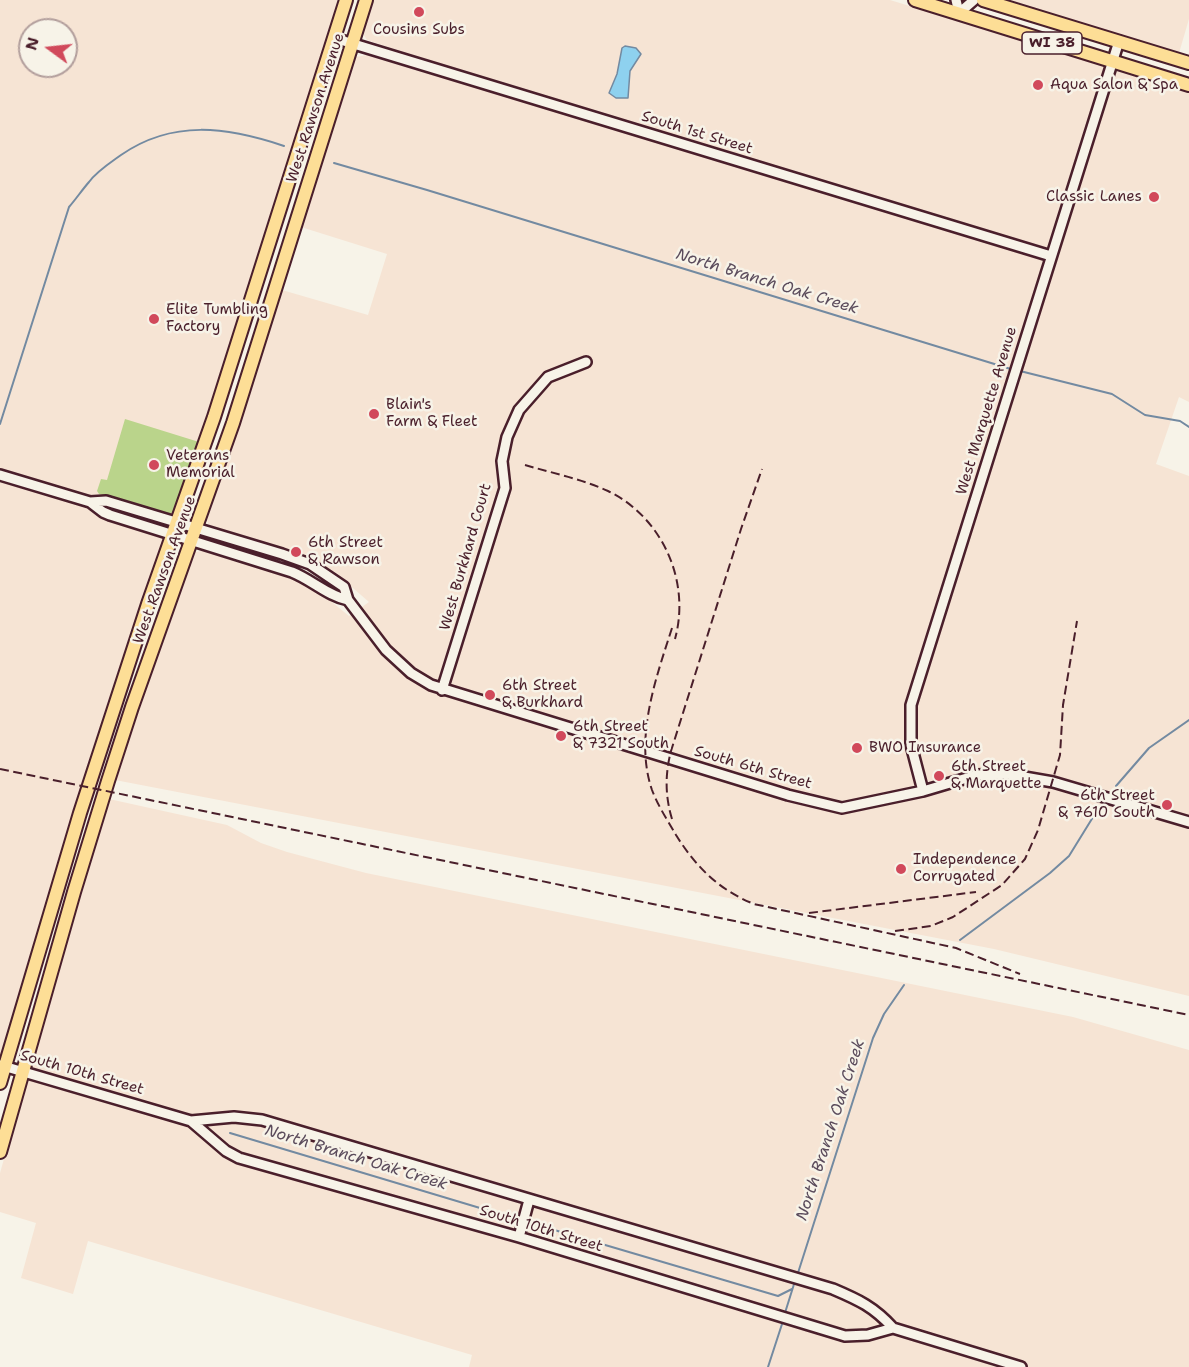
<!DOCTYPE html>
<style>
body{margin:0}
#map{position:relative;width:1189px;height:1367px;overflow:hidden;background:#f7f3e8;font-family:"Shantell Sans",sans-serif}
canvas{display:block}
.north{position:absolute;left:18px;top:18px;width:60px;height:60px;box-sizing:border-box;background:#f7f3e8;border:2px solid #b29e9c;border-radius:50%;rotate:285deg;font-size:16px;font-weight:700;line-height:24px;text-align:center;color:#4a1f2b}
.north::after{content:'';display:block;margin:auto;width:21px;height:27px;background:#d1495b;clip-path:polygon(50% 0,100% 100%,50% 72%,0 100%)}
</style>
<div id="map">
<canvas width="1189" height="1367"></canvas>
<div class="north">N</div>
</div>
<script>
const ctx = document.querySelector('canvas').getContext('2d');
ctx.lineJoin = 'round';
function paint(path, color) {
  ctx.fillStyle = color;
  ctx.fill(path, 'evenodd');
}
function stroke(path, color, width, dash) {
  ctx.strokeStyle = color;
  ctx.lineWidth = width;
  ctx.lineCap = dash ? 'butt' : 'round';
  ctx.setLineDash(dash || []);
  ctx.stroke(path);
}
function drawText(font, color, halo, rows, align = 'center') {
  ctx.font = font + ' "Shantell Sans",sans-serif';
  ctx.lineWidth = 5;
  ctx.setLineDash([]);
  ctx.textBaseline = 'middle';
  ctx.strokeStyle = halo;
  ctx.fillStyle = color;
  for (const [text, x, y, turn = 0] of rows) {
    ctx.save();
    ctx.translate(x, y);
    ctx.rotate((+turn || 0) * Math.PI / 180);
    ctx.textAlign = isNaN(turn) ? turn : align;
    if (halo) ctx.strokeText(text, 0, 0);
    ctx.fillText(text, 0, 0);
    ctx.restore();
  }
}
const built = new Path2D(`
 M0 0H340L199 442 174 512 80 794 0 1061ZM30 30H66V66H30Z
 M373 0H890L1189 91V402L1179 397 1156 464 1189 476V996L994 949 115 780 185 573 195 552 207 550 289 576 316 589 349 616 369 602 346 582 310 559 215 528 208 524 207 520 282 290 368 315 387 254 301 227 350 69 356 57 367 55 425 73 430 61 367 40 363 34Z
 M1004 0H1189V19L1179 53Z
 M109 799 227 825 261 843 287 852 366 873 1073 1017 1189 1050V1367H469L472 1355 88 1241 73 1294 21 1278 36 1223 0 1212V1173L85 874Z`);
const green = new Path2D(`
 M125 419 199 442 174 512 168 514 99 494 97 491 101 479 107 480Z`);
const water = new Path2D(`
 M625 46 636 48 641 54 630 71 628 98H616L609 93 617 74 622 48Z`);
const stream = new Path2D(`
 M334 163 427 190 1014 370
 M1020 371 1112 394 1145 415 1180 421 1189 427
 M0 424 69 207C76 199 82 190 89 182 97 171 110 163 121 155 173 119 227 127 284 146
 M1116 786 1149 748 1189 720
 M960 940 1050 873 1069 856 1098 809
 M230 1133 510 1217
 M534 1224 778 1296 792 1289
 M797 1276 873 1038 884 1014 904 985
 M784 1316 795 1281
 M768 1367 783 1321`);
const minor = new Path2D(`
 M956 0 959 13
 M959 13 974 0
 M334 38 1051 256
 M0 475 90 502 103 512 110 515 292 572C312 580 328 596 348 600
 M90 502 106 501 282 554 310 564 344 587 348 600 386 650 411 673 431 685 788 795 842 808 923 791 977 775 1007 774 1053 782 1189 822
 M442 690 505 488 502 461 507 437 519 410 548 377 586 362
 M923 791 911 745V705L1119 41
 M0 1065 191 1121 234 1117 262 1120 833 1289C859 1300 874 1307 893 1328L1021 1367
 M191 1121 226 1151 239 1158 519 1237 845 1336 868 1335 893 1328
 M519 1237 529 1200`);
const major = new Path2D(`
 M915 0 1189 85
 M983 0 1189 63
 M0 1083 80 813 148 604 214 417 346 0
 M0 1152 74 892 108 781 132 707 233 423 366 0`);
const rail = new Path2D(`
 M525 465C552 473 582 479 608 491 662 517 691 581 675 639
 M672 628C656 678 634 738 652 790 658 806 668 821 676 835 696 867 719 890 754 904L956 948 1020 974
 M0 769 1189 1015
 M672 819C665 796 665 774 671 751L741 529 762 469
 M809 913 976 892
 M895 931 931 926 953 917 1002 885 1025 859 1038 830 1060 755 1063 705 1077 621`);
const markers = [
 [419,12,6,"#d1495b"],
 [1038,85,6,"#d1495b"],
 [1154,197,6,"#d1495b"],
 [154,319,6,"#d1495b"],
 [374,414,6,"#d1495b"],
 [154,465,6,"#d1495b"],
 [296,552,6,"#d1495b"],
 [490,695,6,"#d1495b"],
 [561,736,6,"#d1495b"],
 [857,748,6,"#d1495b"],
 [939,776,6,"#d1495b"],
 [1167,805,6,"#d1495b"],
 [901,869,6,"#d1495b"]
];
const shields = [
 [1052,43,60]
];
const shieldNames = [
 ["WI 38",1052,43]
];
const poiNames = [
 ["Cousins Subs",419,30,"center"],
 ["Aqua Salon & Spa",1050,85],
 ["Classic Lanes",1142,197,"right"],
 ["Elite Tumbling",166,310],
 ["Factory",166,327],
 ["Blain's",386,405],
 ["Farm & Fleet",386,422],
 ["Veterans",166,456],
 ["Memorial",166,473],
 ["6th Street",308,543],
 ["& Rawson",308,560],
 ["6th Street",502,686],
 ["& Burkhard",502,703],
 ["6th Street",573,727],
 ["& 7321 South",573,744],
 ["BWO Insurance",869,748],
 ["6th Street",951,767],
 ["& Marquette",951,784],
 ["6th Street",1155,796,"right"],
 ["& 7610 South",1155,813,"right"],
 ["Independence",913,860],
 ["Corrugated",913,877]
];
const streetNames = [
 ["West Rawson Avenue",316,108,-72],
 ["South 1st Street",697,133,17],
 ["West Marquette Avenue",987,411,-73],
 ["West Burkhard Court",466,557,-74],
 ["West Rawson Avenue",165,570,-70],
 ["South 6th Street",753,768,16],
 ["South 10th Street",82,1073,16],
 ["South 10th Street",541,1229,17]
];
const waterNames = [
 ["North Branch Oak Creek",767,282,17],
 ["North Branch Oak Creek",831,1130,-72],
 ["North Branch Oak Creek",356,1158,17]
];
paint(built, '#f6e4d4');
paint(green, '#bad48b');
paint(water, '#8ed1ef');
stroke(water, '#738aa1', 1.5);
stroke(stream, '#738aa1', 2);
stroke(minor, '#4a1f2b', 14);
stroke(major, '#4a1f2b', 16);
stroke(minor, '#f7f3e8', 9);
stroke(major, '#fdde96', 12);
stroke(rail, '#4a1f2b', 2, [9, 4.5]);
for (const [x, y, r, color] of markers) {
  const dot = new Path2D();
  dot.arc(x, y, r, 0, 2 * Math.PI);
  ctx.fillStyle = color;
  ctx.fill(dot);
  stroke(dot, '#f7f3e8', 2);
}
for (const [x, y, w] of shields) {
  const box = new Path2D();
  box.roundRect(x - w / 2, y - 11, w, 22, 4.5);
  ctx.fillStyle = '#f7f3e8';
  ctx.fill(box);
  stroke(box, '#4a1f2b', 1.5);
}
drawText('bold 14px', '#4a1f2b', null, shieldNames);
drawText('15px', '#4a1f2b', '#f7f3e8', poiNames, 'left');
drawText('15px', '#4a1f2b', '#f7f3e8', streetNames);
drawText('italic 16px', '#5b4c5c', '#f7f3e8', waterNames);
</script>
